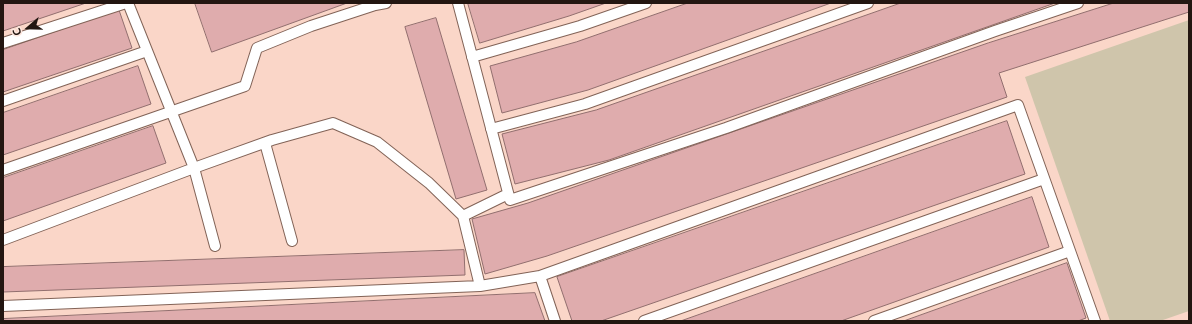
<!DOCTYPE html>
<meta charset="utf-8">
<style>
body{margin:0}
#map{position:relative;width:1192px;height:324px;overflow:hidden;background:#fad6c8;font-family:Ubuntu,sans-serif}
canvas{display:block}
.frame{position:absolute;inset:0;border:4px solid #231611;pointer-events:none}
.north{position:absolute;left:8px;top:8px;width:40px;height:40px;-webkit-text-stroke:3px #fde7de;paint-order:stroke;rotate:250deg;font-size:11px;font-weight:700;line-height:16px;text-align:center;color:#231611}
.north::after{content:'';display:block;margin:auto;width:14px;height:18px;background:#231611;clip-path:polygon(50% 0,100% 100%,50% 72%,0 100%)}
</style>
<div id="map">
<canvas width="1192" height="324"></canvas>
<div class="frame"></div>
<div class="north">С</div>
</div>
<script>
const ctx = document.querySelector('canvas').getContext('2d');
ctx.lineJoin = 'round';
function paint(path, color) {
  ctx.fillStyle = color;
  ctx.fill(path, 'evenodd');
}
function stroke(path, color, width, dash) {
  ctx.strokeStyle = color;
  ctx.lineWidth = width;
  ctx.lineCap = dash ? 'butt' : 'round';
  ctx.setLineDash(dash || []);
  ctx.stroke(path);
}
const green = new Path2D(`
 M1189 20V311L1160 321H1110L1025 77Z`);
const building = new Path2D(`
 M3 3H86L3 31Z
 M195 3H347L212 52Z
 M468 3H606L569 16 480 43Z
 M688 3H831L588 90 502 113 490 66 576 42Z
 M901 3H1055L609 160 515 184 502 134 596 110Z
 M1114 3H1189V12L999 73 1007 97 547 256 485 274 472 219 528 203 988 43Z
 M119 10 132 48 3 92V50Z
 M436 18 487 190 456 199 405 27Z
 M138 66 151 104 3 155V113Z
 M1007 121 1025 174 601 321H572L557 277Z
 M153 126 166 163 3 221V178Z
 M1032 197 1049 247 841 321H681Z
 M464 250 465 275 3 292V267Z
 M1067 263 1086 318 1078 321H904Z
 M535 293 545 321H3V319Z`);
const service = new Path2D(`
 M128 3 194 168 215 246
 M458 3 510 200 726 128 995 31 1078 3
 M3 43 126 3
 M472 57 580 26 646 3
 M3 101 147 51
 M491 129 585 104 868 3
 M265 143 292 241
 M3 170 245 86 257 48 311 26 375 5 386 3
 M3 240 194 168 272 140 333 123 377 142 429 183 463 216
 M540 276 1018 105 1095 321
 M480 286 463 216 508 194
 M3 306 480 286 540 276 555 321
 M644 321 1044 179
 M874 321 1070 251`);
paint(green, '#cfc5ab');
paint(building, '#dfacad');
stroke(building, '#916e6e', 1);
stroke(service, '#826357', 12);
stroke(service, '#fff', 10);
</script>
